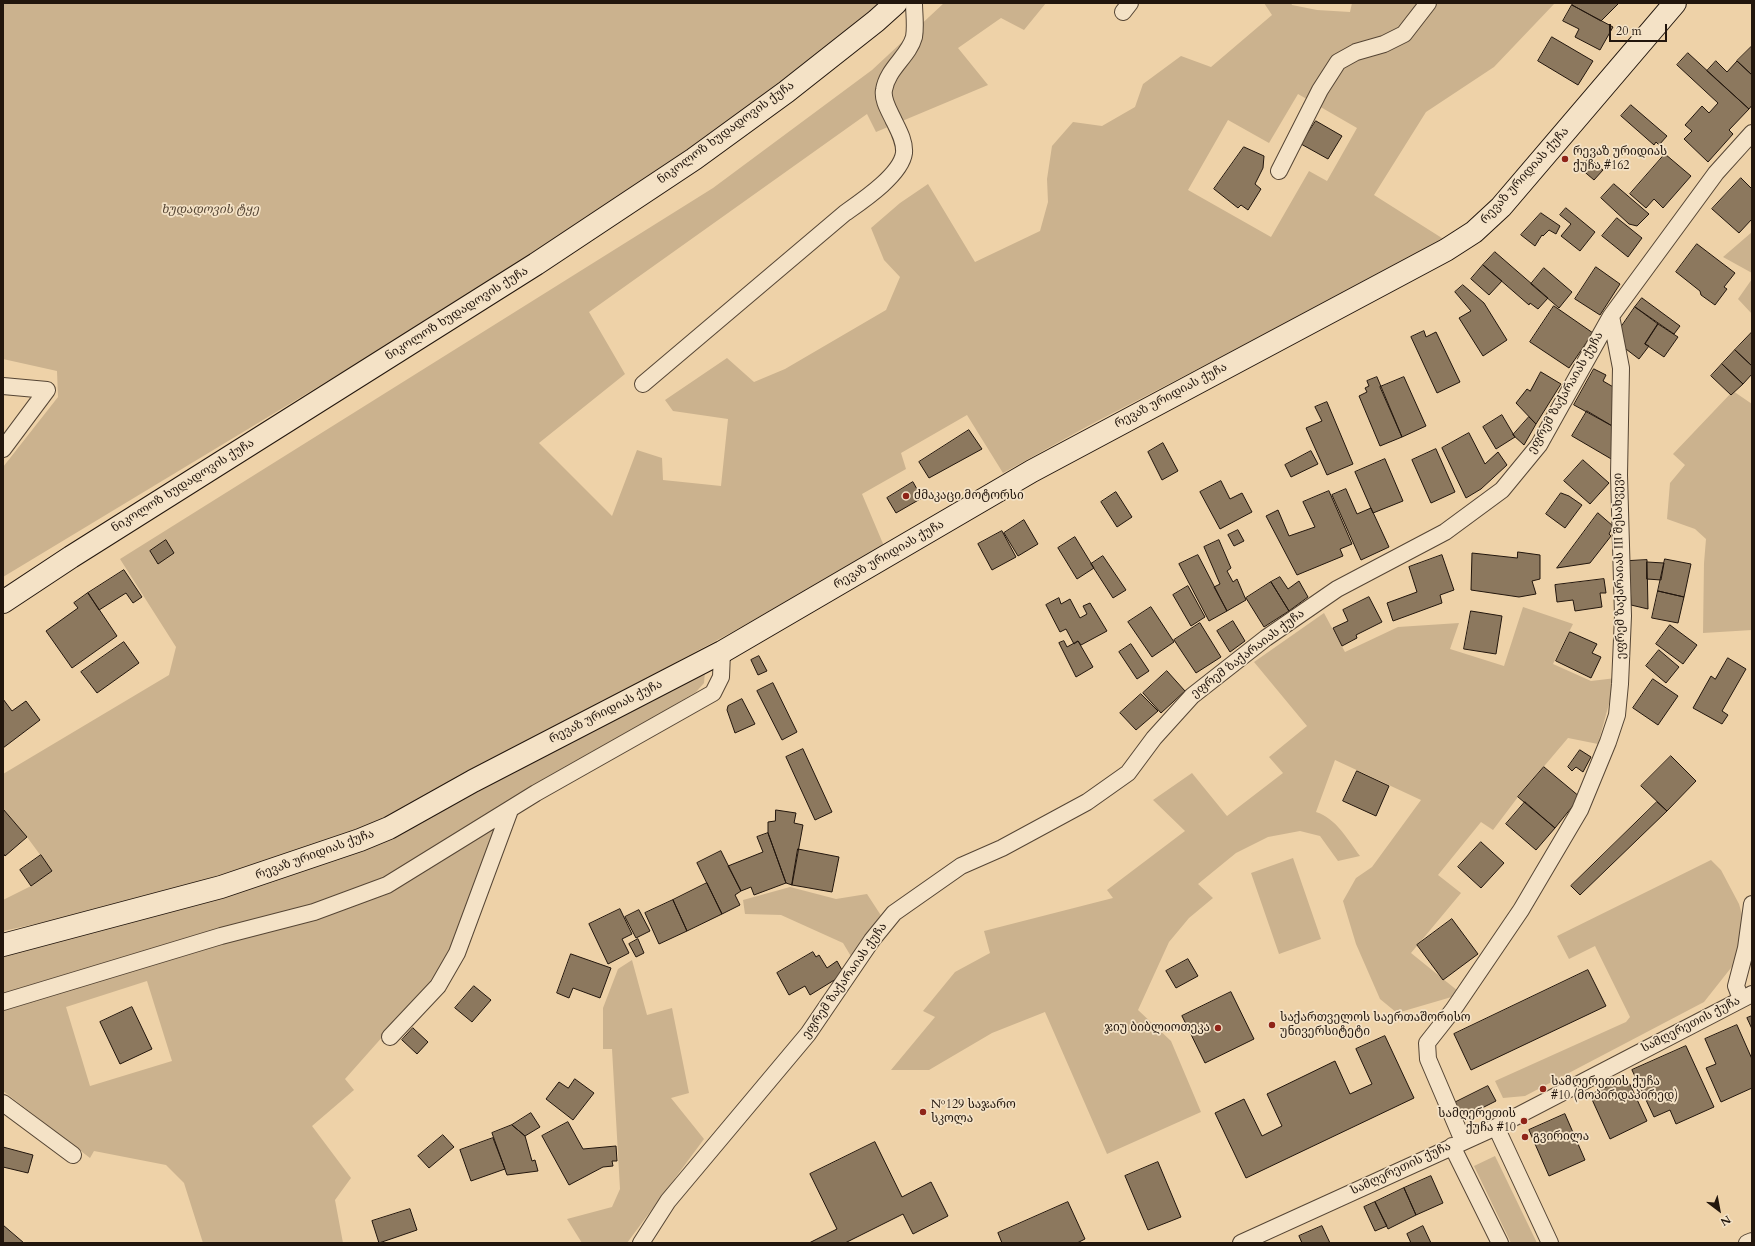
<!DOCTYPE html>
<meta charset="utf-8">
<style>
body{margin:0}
#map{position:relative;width:1755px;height:1246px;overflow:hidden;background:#eed2a8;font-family:Cardo,serif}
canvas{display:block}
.frame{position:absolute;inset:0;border:4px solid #22160d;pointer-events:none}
.north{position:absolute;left:1699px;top:1190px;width:40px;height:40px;-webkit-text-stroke:3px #f4e2c6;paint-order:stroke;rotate:148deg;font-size:11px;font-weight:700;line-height:16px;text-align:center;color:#22160d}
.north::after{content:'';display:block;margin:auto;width:14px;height:18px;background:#22160d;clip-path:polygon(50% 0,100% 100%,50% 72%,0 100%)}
.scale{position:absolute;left:1609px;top:24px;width:58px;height:18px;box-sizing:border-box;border:2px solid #22160d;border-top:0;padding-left:5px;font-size:12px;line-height:14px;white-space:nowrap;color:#22160d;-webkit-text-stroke:3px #f4e2c6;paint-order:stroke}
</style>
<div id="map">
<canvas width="1755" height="1246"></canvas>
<div class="frame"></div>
<div class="north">N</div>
<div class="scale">20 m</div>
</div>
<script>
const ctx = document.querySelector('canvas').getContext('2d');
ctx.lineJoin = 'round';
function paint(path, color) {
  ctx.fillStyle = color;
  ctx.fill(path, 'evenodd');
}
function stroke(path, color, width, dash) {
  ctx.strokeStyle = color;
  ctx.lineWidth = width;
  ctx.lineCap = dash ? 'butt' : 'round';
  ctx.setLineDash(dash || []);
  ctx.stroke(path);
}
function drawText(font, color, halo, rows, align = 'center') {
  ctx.font = font + ' Cardo,"Noto Serif Georgian",serif';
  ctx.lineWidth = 3.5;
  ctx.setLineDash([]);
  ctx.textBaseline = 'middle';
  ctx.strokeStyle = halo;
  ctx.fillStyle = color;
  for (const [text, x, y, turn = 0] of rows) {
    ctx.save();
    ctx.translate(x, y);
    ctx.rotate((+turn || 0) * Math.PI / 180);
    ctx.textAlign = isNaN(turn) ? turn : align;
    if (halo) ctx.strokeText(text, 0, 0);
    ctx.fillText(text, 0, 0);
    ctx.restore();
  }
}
const green = new Path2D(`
 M3 3H882L725 141 3 577V467L58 397 57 371 3 359Z
 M944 3H1046L1024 30 1001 18 958 48 988 85 876 132 867 114 589 312 625 374 539 443 612 516 637 450 662 458 663 480 721 486 728 419 673 411 665 400 727 358 754 382 785 369 886 310 900 277 884 260 871 228 900 203 928 184 975 262 1040 231 1048 202 1047 179 1052 146 1073 122 1102 126 1135 107 1143 84 1181 56 1211 67 1272 15 1264 3H1291L1292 5 1317 10 1350 12 1352 3H1555L1494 67 1426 112 1374 195 1445 240 1088 426 1003 473 967 415 901 453 906 469 862 494 884 546 734 631 371 827 124 905 3 931V900L31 886 52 871 27 837 3 809V774L169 675 176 647 120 559 713 188 872 70ZM1298 94 1357 128 1327 181 1309 171 1271 237 1188 190 1228 120 1269 143Z
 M1752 232V273L1723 257Z
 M1752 279V314L1738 299Z
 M1733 391 1752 404V630L1703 633 1704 563 1706 539 1695 529 1667 519 1670 483 1685 465 1673 454Z
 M1523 607 1573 624 1553 664 1591 681 1616 678 1598 744 1568 738 1518 797 1493 830 1481 822 1438 875 1461 893 1411 953 1458 991 1455 996 1397 1013 1380 999 1356 944 1343 901 1356 878 1372 867 1421 800 1335 760 1316 812C1336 818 1348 840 1360 856L1338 861 1320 836 1300 831 1268 837 1236 853 1198 884 1213 898 1189 918 1169 942 1138 1010 1171 1041 1201 1112 1107 1154 1045 1012 992 1033 929 1070H891L935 1017 923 1011 955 972 990 953 984 931 1113 898 1107 890 1185 831 1153 800 1192 773 1227 816 1283 773 1269 757 1307 726 1254 662 1324 613 1345 652 1398 627 1459 623 1450 649 1504 666Z
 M705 672 704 683 696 692 372 885 331 901 3 995V953L423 820Z
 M492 826 498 830 457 942 432 981 345 1079 354 1090 312 1126 351 1178 335 1200 343 1243H203L184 1183 166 1165 94 1151 90 1158 3 1091V1010L323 912ZM147 981 172 1061 90 1086 66 1007Z
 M1293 858 1321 939 1279 954 1251 873Z
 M1711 860 1721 870 1739 904 1745 925 1738 959 1704 1002 1525 1096 1503 1098 1495 1081 1626 1022 1630 1017 1595 946 1569 959 1557 936Z
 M790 887 836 899 867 894 882 917 852 958 843 943 781 915 745 914 743 900Z
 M632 960 647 1015 672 1008 689 1093 671 1098 704 1139 627 1243H582L567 1219 612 1207 620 1189 612 1049H603V1008L618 969Z
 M1495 1156 1537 1243H1511L1474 1166Z`);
const building = new Path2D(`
 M1574 3H1619L1601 21 1572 5Z
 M1572 5 1613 27 1600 50 1575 37 1579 29 1563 21Z
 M1552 37 1593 61 1578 85 1538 61Z
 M1752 46V75L1737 61Z
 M1688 53 1749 109 1729 130 1733 134 1708 162 1684 139 1692 131 1685 125 1702 106 1709 113 1718 103 1677 65Z
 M1716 61 1727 72 1737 61 1752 75V105L1749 109 1707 71Z
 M1631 105 1667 136 1659 145 1656 142 1654 145 1621 116Z
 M1316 121 1342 136 1328 159 1301 144Z
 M1244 147 1264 156 1263 168 1255 184 1261 189 1248 210 1241 205 1238 208 1214 189Z
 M1665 154 1691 176 1663 208 1654 199 1646 208 1630 194Z
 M1589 158 1603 170 1594 180 1580 168Z
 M1741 178 1752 189V219L1739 233 1712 209Z
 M1614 184 1649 214 1637 226 1629 224 1601 198Z
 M1566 208 1595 232 1580 251 1561 236 1571 224 1560 215Z
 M1541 213 1560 226 1556 234 1549 230 1543 236 1542 235 1535 246 1521 235Z
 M1617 218 1642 238 1628 257 1602 236Z
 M1697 244 1735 273 1724 287 1727 289 1715 305 1701 295 1700 291 1676 272Z
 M1495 252 1548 298 1538 309 1530 303 1529 305 1483 265Z
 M1483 265 1502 281 1489 295 1471 279Z
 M1596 267 1620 284 1600 315 1575 299Z
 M1544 268 1572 292 1559 308 1531 284Z
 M1463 285 1484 303 1507 340 1483 356 1459 318 1471 311 1455 292Z
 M1642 298 1680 326 1674 334 1635 307Z
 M1554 306 1593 333 1569 368 1530 342Z
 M1635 307 1658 324 1645 344 1649 346 1639 359 1622 346 1621 327Z
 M1658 324 1678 337 1664 357 1645 344Z
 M1424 331 1426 337 1436 332 1460 382 1437 393 1411 337Z
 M1752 332V366L1735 350Z
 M1735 350 1752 366V374L1743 384 1722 364Z
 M1722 364 1743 384 1731 395 1711 376Z
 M1594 369 1606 375 1603 381 1615 388 1614 427 1574 405Z
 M1541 372 1561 384 1536 424 1516 403 1527 389 1530 391Z
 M1377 377 1402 437 1380 446 1359 396 1367 392 1365 388 1369 386 1367 381Z
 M1404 377 1426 426 1402 437 1380 387Z
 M1327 402 1353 464 1327 475 1306 428 1322 421 1315 407Z
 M1587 411 1614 427 1613 460 1572 436Z
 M1502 415 1515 437 1496 449 1483 427Z
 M1529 417 1536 424 1524 445 1513 435Z
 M969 430 982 449 929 478 919 462Z
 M1469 433 1485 464 1498 452 1507 465 1481 489 1466 498 1442 448Z
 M1163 443 1178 471 1162 480 1148 452Z
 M1436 449 1455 492 1431 503 1412 460Z
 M1311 451 1318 464 1291 477 1285 465Z
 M1385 459 1403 501 1373 513 1355 472Z
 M1583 460 1609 483 1590 504 1564 481Z
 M1221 481 1230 499 1242 493 1252 512 1220 529 1200 492Z
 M913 482 922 498 896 513 887 498Z
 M1346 489 1357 514 1371 508 1389 547 1361 560 1332 495Z
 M1329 491 1352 544 1340 549 1343 556 1297 575 1266 516 1278 510 1289 536 1315 527 1303 502Z
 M1116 492 1132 517 1117 527 1101 502Z
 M1561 493 1569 496 1582 505 1565 528 1546 514Z
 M1598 513 1613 526 1609 534 1611 536 1590 563 1557 568Z
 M1024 520 1038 544 1018 556 1004 533Z
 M1238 530 1244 541 1234 546 1228 535Z
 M1002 531 1016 557 992 570 978 544Z
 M1075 537 1094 568 1077 579 1058 548Z
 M166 540 174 553 158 564 150 551Z
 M1219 540 1231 568 1227 571 1233 582 1237 579 1246 600 1227 611 1214 587 1220 584 1204 547Z
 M1518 552 1540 555V579L1532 581 1536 594 1519 597 1471 590 1472 553 1517 558Z
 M1198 555 1227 611 1209 621 1179 564Z
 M1442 555 1454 590 1440 595 1442 603 1393 621 1387 603 1417 592 1409 567Z
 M1103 556 1126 590 1113 598 1091 564Z
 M1665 559 1691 564 1684 597 1658 591Z
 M1647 560 1648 609 1631 605 1629 561Z
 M1647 562 1664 563 1661 580 1647 579Z
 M124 570 142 597 133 603 126 593 99 610 88 593Z
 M1280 577 1288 589 1299 581 1308 597 1289 611 1271 582Z
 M1604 579 1606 593H1600L1602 607 1575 611 1573 600 1557 602 1555 585Z
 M1271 582 1289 611 1264 627 1246 598Z
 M1188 586 1205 617 1191 626 1173 595Z
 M1658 591 1684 597 1678 623 1652 618Z
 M88 593 117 636 72 668 46 631 78 608 74 603Z
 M1369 597 1382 622 1356 635 1357 638 1342 646 1333 628 1348 621 1343 610Z
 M1059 598 1061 604 1070 599 1080 618 1087 614 1083 606 1090 603 1107 631 1081 645 1078 641 1074 644 1066 629 1060 632 1046 605Z
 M1151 607 1174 642 1152 657 1128 622Z
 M1471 611 1502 616 1496 654 1464 649Z
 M1233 621 1245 641 1230 652 1217 631Z
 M1200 623 1221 657 1196 673 1174 640Z
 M1670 625 1697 645 1683 664 1656 644Z
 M1570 632 1597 644 1592 653 1601 657 1591 678 1556 661Z
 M1064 641 1067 647 1078 641 1093 667 1076 677 1059 643Z
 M124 642 139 663 97 693 81 672Z
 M1131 644 1149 671 1137 679 1119 652Z
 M1659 650 1679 667 1666 683 1646 666Z
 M759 656 767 671 758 675 751 660Z
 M1728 658 1746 669 1722 711 1728 715 1722 724 1693 708 1711 676 1715 679Z
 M1167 671 1185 691 1161 713 1143 693Z
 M1653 679 1678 696 1658 725 1633 708Z
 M773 683 797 732 782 740 757 691Z
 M1141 694 1158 711 1136 730 1120 713Z
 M3 699 12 711 26 701 40 720 3 748Z
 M742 699 755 724 735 733 727 710 728 706Z
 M803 749 832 812 815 820 786 757Z
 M1580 750 1591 757 1583 772 1576 767 1572 771 1568 767Z
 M1671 756 1696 781 1667 811 1641 786Z
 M1544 767 1580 797 1555 828 1518 797Z
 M1357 771 1389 786 1376 816 1343 801Z
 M1525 802 1555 828 1536 850 1506 824Z
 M1657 802 1667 811 1580 895 1571 886Z
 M3 809 27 837 5 856 3 853Z
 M776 810 796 813 794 823 803 825 792 885 786 883 768 833V822L775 821Z
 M768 833 786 883 754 895 751 887 741 891 728 866 763 852 757 837Z
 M1481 842 1504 863 1481 888 1458 867Z
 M798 849 839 857 832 892 792 885Z
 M721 851 741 891 735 895 740 905 722 914 697 863Z
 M41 855 52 871 31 886 20 870Z
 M707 883 722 914 687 931 673 900Z
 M673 900 687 931 659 944 645 913Z
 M620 909 632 934 622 939 629 953 608 964 589 924Z
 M639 910 650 931 636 938 625 917Z
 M1452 919 1478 954 1443 980 1417 945Z
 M638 939 644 953 636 957 629 944Z
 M813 952 816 957 819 955 827 968 837 961 842 970 836 979 810 995 805 986 789 995 777 973Z
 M571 954 611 968 600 998 573 988 569 998 557 993Z
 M1188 959 1198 976 1176 988 1166 971Z
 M1588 970 1606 1006 1471 1070 1454 1034Z
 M474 986 491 1000 472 1022 455 1008Z
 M1231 992 1254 1039 1205 1063 1182 1016Z
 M132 1007 152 1049 120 1064 100 1022Z
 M1752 1016V1029L1747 1018Z
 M1737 1025 1752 1059V1088L1721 1102 1706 1068 1716 1064 1705 1039Z
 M413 1028 428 1042 417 1054 402 1040Z
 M1385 1036 1414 1098 1246 1178 1215 1113 1244 1099 1262 1136 1282 1126 1267 1094 1335 1061 1350 1094 1372 1084 1356 1049Z
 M1686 1046 1714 1107 1676 1124 1670 1110 1654 1117 1632 1070Z
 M1627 1078 1647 1121 1610 1139 1590 1095Z
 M575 1079 594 1093 573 1120 546 1099 559 1082 568 1088Z
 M1488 1086 1496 1101 1462 1118 1454 1103Z
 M531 1113 540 1127 525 1136 512 1125Z
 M1565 1114 1585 1160 1549 1176 1529 1130Z
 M568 1122 583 1149 616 1146 617 1161H612L613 1166 603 1167 569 1185 542 1136Z
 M512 1125 525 1136 532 1161 535 1160 538 1171 507 1175 492 1133Z
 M443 1135 454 1147 429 1168 418 1156Z
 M493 1138 505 1169 471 1181 460 1150Z
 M875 1142 902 1197 931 1182 948 1216 913 1234 903 1214 845 1243H809L837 1229 810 1174Z
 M3 1147 33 1155 28 1173 3 1167Z
 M1158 1162 1181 1217 1148 1230 1125 1176Z
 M1431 1176 1443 1203 1416 1215 1404 1188Z
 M1404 1188 1416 1215 1388 1229 1375 1202Z
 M1068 1202 1085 1239 1077 1243H1002L998 1233Z
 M1375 1202 1387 1226 1375 1231 1364 1207Z
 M410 1209 417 1230 379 1243 372 1221Z
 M3 1225 24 1243H3Z
 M1322 1226 1330 1243H1302L1299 1236Z
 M1423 1226 1431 1243H1411L1407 1234Z`);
const street = new Path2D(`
 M1123 12 1130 3
 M1279 171 1320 90 1338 62 1356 52 1384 44 1404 34 1428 3
 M643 384 845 213C862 201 901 175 904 153 905 142 899 131 894 121 890 112 882 100 884 90 887 69 909 56 914 37 916 26 914 13 914 3
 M3 386 47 390 3 449
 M1741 999 1736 986 1746 948 1752 904
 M3 1002 221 936 314 912 387 885 536 793 713 693 721 677 722 652
 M390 1037 438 986 457 953 510 810
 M3 1103 73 1155
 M1496 1127 1550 1243
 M1463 1141 1428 1059 1427 1043 1453 1010 1521 910 1580 810 1608 742 1617 715 1620 684 1623 616 1619 475 1621 368 1611 316
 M1452 1146 1500 1243
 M641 1243 668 1201 808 1034 872 940 894 913 961 866 1002 848 1087 802 1128 773 1154 738 1192 696 1266 638 1337 589 1445 532 1502 490 1539 445 1611 316 1716 173 1752 133
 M1241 1243 1496 1127 1752 994
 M1747 1243 1752 1241`);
const secondary = new Path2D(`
 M3 602 71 557 536 264 694 159 786 92 876 21 896 3
 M3 945 221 887 360 840 389 828 473 781 722 652 1032 471 1446 250 1474 232 1501 207 1675 3`);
const markers = [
 [1565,159,4,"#8f2418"],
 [906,496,4,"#8f2418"],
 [1272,1025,4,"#8f2418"],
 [1218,1028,4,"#8f2418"],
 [1543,1089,4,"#8f2418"],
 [923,1112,4,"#8f2418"],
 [1524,1121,4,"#8f2418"],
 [1525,1137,4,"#8f2418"]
];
const streetNames = [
 ["ნიკოლოზ ხუდადოვის ქუჩა",726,133,-36],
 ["რევაზ ურიდიას ქუჩა",1525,176,-48],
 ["ნიკოლოზ ხუდადოვის ქუჩა",457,314,-32],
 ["ეფრემ ზაქარაიას ქუჩა",1566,393,-60],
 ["რევაზ ურიდიას ქუჩა",1171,396,-28],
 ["ნიკოლოზ ხუდადოვის ქუჩა",183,486,-32],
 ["რევაზ ურიდიას ქუჩა",889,555,-30],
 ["ეფრემ ზაქარაიას III შესახვევი",1620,566,-91],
 ["ეფრემ ზაქარაიას ქუჩა",1248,654,-37],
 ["რევაზ ურიდიას ქუჩა",606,712,-27],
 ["რევაზ ურიდიას ქუჩა",315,855,-20],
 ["ეფრემ ზაქარაიას ქუჩა",845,981,-55],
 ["სამღერეთის ქუჩა",1691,1025,-27],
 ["სამღერეთის ქუჩა",1401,1169,-25]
];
const poiNames = [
 ["რევაზ ურიდიას",1573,152],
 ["ქუჩა #162",1573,166],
 ["ძმაკაცი მოტორსი",914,496],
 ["საქართველოს საერთაშორისო",1280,1018],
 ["უნივერსიტეტი",1280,1032],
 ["ჯიუ ბიბლიოთეკა",1210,1028,"right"],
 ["სამღერეთის ქუჩა",1551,1082],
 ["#10 (მოპირდაპირედ)",1551,1096],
 ["№129 საჯარო",931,1105],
 ["სკოლა",931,1119],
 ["სამღერეთის",1516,1114,"right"],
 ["ქუჩა #10",1516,1128,"right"],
 ["გვირილა",1533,1137]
];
const parkNames = [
 ["ხუდადოვის ტყე",210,210]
];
paint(green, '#cbb28e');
paint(building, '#8c785e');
stroke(building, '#22160d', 1);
stroke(street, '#554534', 18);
stroke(secondary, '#22160d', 24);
stroke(street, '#f4e2c6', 16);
stroke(secondary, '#f4e2c6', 22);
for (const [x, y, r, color] of markers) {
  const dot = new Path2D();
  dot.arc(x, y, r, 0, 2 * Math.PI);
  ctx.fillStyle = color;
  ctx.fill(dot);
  stroke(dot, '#f4e2c6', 1.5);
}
drawText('12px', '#22160d', '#f4e2c6', streetNames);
drawText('12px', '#22160d', '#f4e2c6', poiNames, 'left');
drawText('italic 12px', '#554534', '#f4e2c6', parkNames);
</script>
